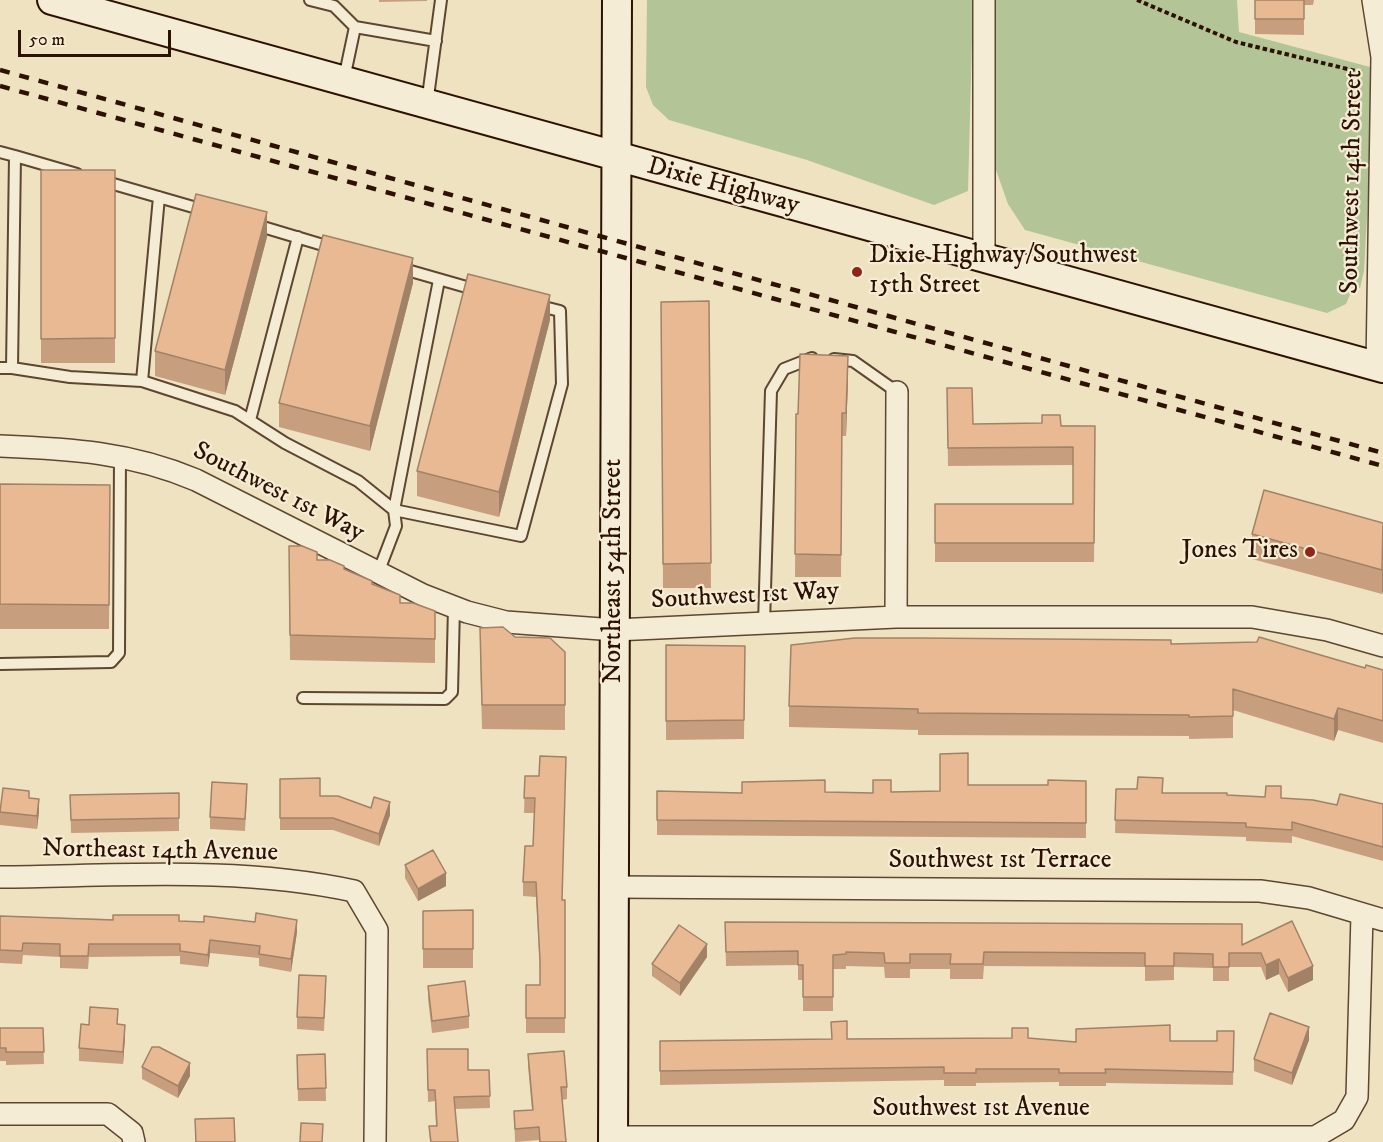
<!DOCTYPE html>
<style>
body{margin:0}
#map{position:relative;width:1383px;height:1142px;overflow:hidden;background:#efe2c0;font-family:"IM FELL DW Pica",serif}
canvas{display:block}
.scale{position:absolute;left:18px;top:30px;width:153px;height:27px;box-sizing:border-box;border:3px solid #2e1201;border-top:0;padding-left:8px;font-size:18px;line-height:21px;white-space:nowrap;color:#2e1201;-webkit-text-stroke:4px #f5ecd6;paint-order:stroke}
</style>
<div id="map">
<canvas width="1383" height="1142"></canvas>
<div class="scale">50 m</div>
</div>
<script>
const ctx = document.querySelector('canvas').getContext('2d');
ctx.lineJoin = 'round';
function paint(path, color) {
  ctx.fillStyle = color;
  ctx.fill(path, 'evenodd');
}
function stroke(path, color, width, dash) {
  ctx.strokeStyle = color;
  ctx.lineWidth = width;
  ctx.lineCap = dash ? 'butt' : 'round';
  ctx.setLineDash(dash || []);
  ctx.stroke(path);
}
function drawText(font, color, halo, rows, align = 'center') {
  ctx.font = font + ' "IM FELL DW Pica",serif';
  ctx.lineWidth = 4.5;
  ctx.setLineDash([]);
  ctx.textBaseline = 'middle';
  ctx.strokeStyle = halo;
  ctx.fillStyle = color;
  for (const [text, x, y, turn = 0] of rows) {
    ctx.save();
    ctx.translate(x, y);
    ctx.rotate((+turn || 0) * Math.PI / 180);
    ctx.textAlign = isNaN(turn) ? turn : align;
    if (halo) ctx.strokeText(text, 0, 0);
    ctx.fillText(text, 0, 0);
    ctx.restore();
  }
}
const green = new Path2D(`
 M647 0H973L968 191 934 205 807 160 669 120 653 105 646 87Z
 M994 0H1237L1239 32 1370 67 1372 124 1364 271 1360 288 1353 287 1346 304 1327 313 1025 230 1008 204 996 170Z`);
const path = new Path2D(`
 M1137 0 1236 42 1364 73`);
const lane = new Path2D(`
 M310 0 334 6 355 27
 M344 79 355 27 436 41
 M427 104 441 0
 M0 152 15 156 12 368H0
 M15 156 77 174
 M103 181 207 211
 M253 224 333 248
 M400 268 477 290
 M834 359 853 361 897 392
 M12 368 70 377 142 381 235 411 285 443 358 481 394 510 439 280
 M142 381 159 197
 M250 420 298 237
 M378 573 396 526 394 510 521 536 562 384 560 311 536 305
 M764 623 771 391 784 369 812 358
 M0 664 111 662 119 653 120 456
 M303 698 445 699 452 692 454 607`);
const street = new Path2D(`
 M984 0V258
 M1373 0 1382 57 1377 366
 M0 446C71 449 130 452 196 480L423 595 467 612 506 622 615 630 896 617H1252L1327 630 1383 646
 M896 617 897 392
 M0 877C118 876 238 866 354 891L377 930 375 1142
 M613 887 1260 891 1309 898 1383 920
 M0 1114H108L132 1133 134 1142
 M613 1137H1315L1344 1120 1357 1097 1362 915`);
const secondary = new Path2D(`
 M52 0 1383 368
 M613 1142 617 0`);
const rail = new Path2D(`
 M0 70 1383 453
 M0 86 1383 466`);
const wall = new Path2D(`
 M379 0H427V1L379 2Z
 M1255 0H1314L1313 5H1304V35L1255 34Z
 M41 170H115V363H41Z
 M267 237 225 395 155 376V351Z
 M413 283 370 451 279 427V403Z
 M709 301 711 588H663L661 302Z
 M550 320 499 517 417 496V471Z
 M848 379 846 436H842L841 577H795L796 414H798Z
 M947 388 973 424 1095 426 1094 562H935V504H1073V465L948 466Z
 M0 484 110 485 109 629H0Z
 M1383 523 1382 594 1252 559V534Z
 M289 546 317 560 344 569 372 584 400 603 435 611V663L290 660Z
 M515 637 565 652V730L482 729 480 652Z
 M1171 644 1383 670V743L1338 730 1334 741 1233 710V738L1189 739V736L918 735V730L789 727V706Z
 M666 645 745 646 744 739 666 740Z
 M525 776H539L562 900H565V1033H526V985H540V972L536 897 523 896V882L533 846 534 813H524Z
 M280 779 320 796 390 815 379 846 333 830H280Z
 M1086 781V838L657 835V791L742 793H873L940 791 968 785H1048Z
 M1116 789 1163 793 1281 798 1337 805 1383 804V861L1292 836V843L1246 841V837L1115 833Z
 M179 793V831L71 833 70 795Z
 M247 797 245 831 210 829V817Z
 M29 798 39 812 37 829 0 825V812Z
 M405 865 446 886 418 901 405 878Z
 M473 910V968H423V911Z
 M0 916 179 921 297 932 291 972 259 966V958L210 953 208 967 180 964V956L89 957 88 969 60 968V957L23 955 22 964 0 963Z
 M1292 921 1313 980 1288 992 1279 974 1266 980 1261 967H1229V981H1213V968L1174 967V980L1145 981V967L984 966 983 979H950V969H910V978H885L884 967 846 966V969H833V1011H803V980H798V965L726 966 725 922 1242 945Z
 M707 957 680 996 652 976V964Z
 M428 986 469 1016V1028L432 1033 428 999Z
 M326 989 324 1031 297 1029V1017Z
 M118 1024 125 1037 123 1064 79 1061V1048L89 1025Z
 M0 1028H43L44 1064 6 1065V1061H0Z
 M1234 1031 1233 1085 1106 1083V1086H1059V1082L976 1083V1086H944V1080L660 1085V1041L847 1039 1028 1038 1076 1042 1217 1041Z
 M1309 1040 1292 1085 1254 1071V1059Z
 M427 1049 468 1070H489L490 1108 455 1109 458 1142H430L429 1126H436L435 1101 428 1102Z
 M325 1054 326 1101H298L297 1055Z
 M528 1054 567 1087V1099L562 1100 566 1142H539V1140L515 1142 514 1111 532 1110 528 1066Z
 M142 1067 190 1076 178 1098 142 1079Z`);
const shadedWall = new Path2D(`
 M267 212V237L225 395V370Z
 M413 258V283L370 451V426Z
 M550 295V320L499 517V492Z
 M848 356V379L846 436V413Z
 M1383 567V592L1382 594V570Z
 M1338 708V730L1334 741V719Z
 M39 799V812L37 829V816Z
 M390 802V815L379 846V834Z
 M446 873V886L418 901V889Z
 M297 920V932L291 972V959Z
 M210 940V953L208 967V955Z
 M707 944V957L680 996V983Z
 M1279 959V974L1266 980V965Z
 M1313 966V980L1288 992V978Z
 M125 1025V1037L123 1064V1052Z
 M1309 1027V1040L1292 1085V1073Z
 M190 1063V1076L178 1098V1086Z`);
const building = new Path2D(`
 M1255 0H1304V19H1255Z
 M41 170H115V338L41 339Z
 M196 194 267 212 225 370 155 351Z
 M323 235 413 258 370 426 279 403Z
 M468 274 550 295 499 492 417 471Z
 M709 301 711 563 663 564 661 302Z
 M800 354 848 356 846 413H842L841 555 795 554 796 414H798Z
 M947 388H972L973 424 1042 423V415H1060L1061 426H1095L1094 543H935V504H1073V447L948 448Z
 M0 484 110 485 109 605 0 604Z
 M1264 490 1383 523 1382 570 1252 534Z
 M289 546H302L317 552V560H330L344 566V569L372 581V584L400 595V603H413L435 611V639L290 635Z
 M503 627 515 637 550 638 565 652V705H482L480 628Z
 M1259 637 1365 668 1366 665 1383 670V721L1338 708 1334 719 1233 689V716L1189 717V715L918 713V709L789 706 791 645 855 638H919L1171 640V644L1257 642Z
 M666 645 745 646 744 720 666 721Z
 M968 753V785H1048V780L1086 781V823L657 820V791L742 793V782L825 780V792L873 793V780H891V792L940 791V754Z
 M540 756 566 757 562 900H565V1018H526V985H540V961L536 882H523L525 846H533L535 798H524L525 776H539Z
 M1138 777 1163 778 1162 793H1227V795L1265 797 1266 786H1281V798L1313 800 1337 805 1340 794 1383 804V847L1292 822V830L1246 827V823L1115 820 1116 789H1137Z
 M320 778V796H338L371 808 374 797 390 802 379 834 333 818H280V779Z
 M212 782 247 784 245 819 210 817Z
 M3 788 29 791V798L39 799 37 816 0 812Z
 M179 793V818L71 820 70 795Z
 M433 850 446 873 418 889 405 865Z
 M473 910V949H423V911Z
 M256 913 297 920 291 959 259 954 260 946 210 940 208 955 180 951V944H89L88 956H60V944L23 943 22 951 0 950V916L113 920V915H179V921L204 922V916L255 922Z
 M1292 921 1313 966 1288 978 1279 959 1266 965 1261 953H1229V967H1213V954L1174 953V966H1145V953L984 952 983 964H950L951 954H910V963H885L884 953 846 952V954L833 955V997H803V965H798V951L726 952 725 922 1242 924V945Z
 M679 925 707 944 680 983 652 964Z
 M299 975 326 976 324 1018 297 1017Z
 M465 981 469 1016 432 1021 428 986Z
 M90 1007 118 1009 117 1024 125 1025 123 1052 79 1048 81 1024 89 1025Z
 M1270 1013 1309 1027 1292 1073 1254 1059Z
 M847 1021V1039L1012 1038V1028H1028V1038L1076 1042V1029L1170 1025V1041H1217V1031H1234L1233 1072 1105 1069 1106 1073H1059V1069H976V1073H944V1067L660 1071V1041L832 1039 831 1022Z
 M0 1028H43L44 1052H6V1048H0Z
 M152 1047H159L190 1063 178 1086 142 1067Z
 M427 1049H468V1070H489L490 1096 454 1097 458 1142H431L429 1126H437L435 1090H428Z
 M564 1051 567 1087H561L566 1142H540L539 1127 515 1129 514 1111 533 1110 528 1054Z
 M325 1054 326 1088 298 1089 297 1055Z
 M234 1118 235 1142H196L195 1119Z
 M301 1123 323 1124 322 1142H300Z`);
const markers = [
 [857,272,6,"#8f2418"],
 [1310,552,6,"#8f2418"]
];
const streetNames = [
 ["Southwest 14th Street",1353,182,-89],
 ["Dixie Highway",723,187,15],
 ["Southwest 1st Way",278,493,27],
 ["Northeast 54th Street",615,571,-90],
 ["Southwest 1st Way",745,597,-3],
 ["Northeast 14th Avenue",160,852,1],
 ["Southwest 1st Terrace",1000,862],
 ["Southwest 1st Avenue",981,1110]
];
const poiNames = [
 ["Dixie Highway/Southwest",869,257],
 ["15th Street",869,287],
 ["Jones Tires",1298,552,"right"]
];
paint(green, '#b3c497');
stroke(lane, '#5e4631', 14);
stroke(street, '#5e4631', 24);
stroke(secondary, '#2e1201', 32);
stroke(path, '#2e1201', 4, [4.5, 3]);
stroke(lane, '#f5ecd6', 10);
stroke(street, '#f5ecd6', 21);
stroke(secondary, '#f5ecd6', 28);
stroke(rail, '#2e1201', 4.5, [10, 10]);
paint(wall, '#c89f7e');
paint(shadedWall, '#a28267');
paint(building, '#e8b993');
stroke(building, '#a28267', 1.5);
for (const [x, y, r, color] of markers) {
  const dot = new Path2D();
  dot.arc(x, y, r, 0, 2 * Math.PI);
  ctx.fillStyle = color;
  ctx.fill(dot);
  stroke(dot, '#f5ecd6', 2);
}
drawText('26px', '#2e1201', '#f5ecd6', streetNames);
drawText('26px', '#2e1201', '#f5ecd6', poiNames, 'left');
</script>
